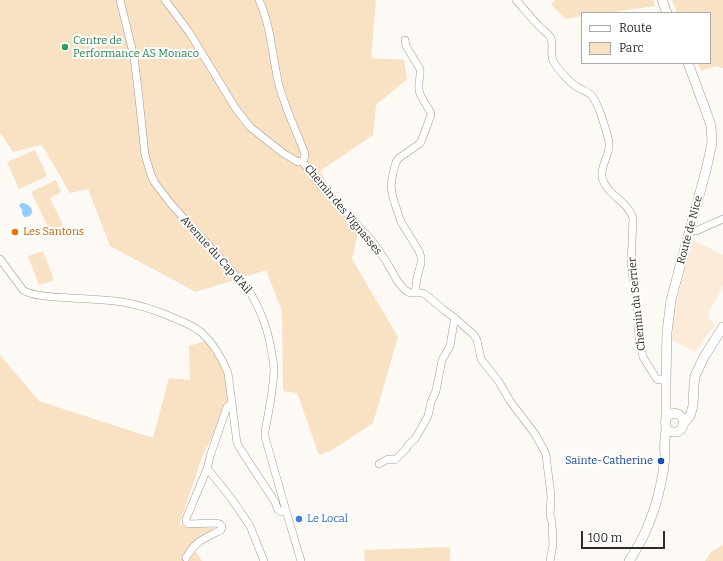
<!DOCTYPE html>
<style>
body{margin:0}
#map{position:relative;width:723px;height:561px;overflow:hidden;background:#fdf9f4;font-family:Bitter,serif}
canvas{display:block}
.legend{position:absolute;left:581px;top:12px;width:130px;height:52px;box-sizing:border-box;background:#fff;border:1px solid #acaaa8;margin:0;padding:5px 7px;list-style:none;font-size:12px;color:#2f2b26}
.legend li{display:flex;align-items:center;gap:8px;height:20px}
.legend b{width:20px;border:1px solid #acaaa8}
.scale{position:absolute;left:581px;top:531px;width:84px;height:18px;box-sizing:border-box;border:2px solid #2f2b26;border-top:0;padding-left:5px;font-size:12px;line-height:14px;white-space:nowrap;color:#2f2b26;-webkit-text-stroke:3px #fff;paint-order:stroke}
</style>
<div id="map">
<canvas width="723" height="561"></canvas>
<ul class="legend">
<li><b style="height:5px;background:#fff"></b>Route</li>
<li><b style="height:11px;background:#f9e1c4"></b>Parc</li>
</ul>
<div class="scale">100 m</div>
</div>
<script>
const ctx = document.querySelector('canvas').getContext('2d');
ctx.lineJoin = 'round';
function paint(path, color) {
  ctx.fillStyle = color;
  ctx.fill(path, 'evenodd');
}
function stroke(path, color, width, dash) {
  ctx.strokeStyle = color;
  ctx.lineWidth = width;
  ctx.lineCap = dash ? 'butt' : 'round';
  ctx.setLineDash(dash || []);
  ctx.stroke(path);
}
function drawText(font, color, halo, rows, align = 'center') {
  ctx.font = font + ' Bitter,serif';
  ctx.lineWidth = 4;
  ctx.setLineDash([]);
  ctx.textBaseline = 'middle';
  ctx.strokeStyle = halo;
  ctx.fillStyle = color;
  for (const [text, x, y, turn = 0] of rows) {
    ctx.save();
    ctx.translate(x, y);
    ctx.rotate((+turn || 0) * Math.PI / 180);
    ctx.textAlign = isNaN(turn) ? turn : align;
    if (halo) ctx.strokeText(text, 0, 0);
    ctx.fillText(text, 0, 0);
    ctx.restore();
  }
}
const built = new Path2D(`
 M693 240 723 255V286L707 316 715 325 695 352 670 339 676 303Z`);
const green = new Path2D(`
 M0 0H376L371 58 404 60 407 79 376 105 373 135 320 171 358 232 352 259 398 337 373 423 332 450 319 455 297 393 283 391 282 311 266 270 196 292 110 246 88 189 70 193 42 145 13 152 0 133Z
 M556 0H653L655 6 606 13H582V16L566 19 551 4Z
 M672 0H723V68L715 66 701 71 698 63H710V13H677Z
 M35 150 47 176 19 189 7 162Z
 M56 180 61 192 50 198 63 225 50 231 31 192Z
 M43 251 54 280 39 285 28 256Z
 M205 341 223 369 231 400 202 457 179 525 214 528 192 546 202 561H0V355L39 401 153 438 169 378 190 380 189 346Z
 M723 545V561H705L712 551Z
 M450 547V561H365L364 550Z`);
const water = new Path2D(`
 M22 203C33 204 37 217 24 217L22 213V209L19 206 20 204Z`);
const minor = new Path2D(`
 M120 0 134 57 138 89 145 155 151 175 155 183 171 204 248 289C261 310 269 331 272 355 273 360 274 365 274 370 273 391 269 411 265 431V437L287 514 301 561
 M165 0 189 32 236 109 250 127 283 153 298 162 302 161 321 186 373 242 386 261 398 282 405 290 410 293H423L426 295 444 310 456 319 474 335 477 340 481 359 499 382 510 401 535 434 544 450 546 455 551 496 550 515 552 522 553 545 550 561
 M259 0C271 26 272 54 278 81 284 106 296 130 305 154L304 159 302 161
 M516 0C524 9 532 19 540 27 544 31 549 34 551 38 554 46 549 55 554 62 557 69 572 85 579 88 584 91 589 92 592 96 598 103 607 132 609 142 611 154 600 165 602 177 606 195 628 201 633 218L631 267 637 299 639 339 643 357 656 378 658 380 666 379
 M405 40 406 46 420 69C421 76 418 82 419 89 419 96 427 106 431 113V115L421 142 419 144 399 158 396 162 393 173 391 186 393 198 401 222 419 251 421 257V263L417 278 415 293
 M690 230 696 231 723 219
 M0 259 23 290C33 297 58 297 71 298 87 299 106 299 122 302 140 305 158 311 174 318 184 322 193 326 201 332 213 343 222 358 228 373L237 443 241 450 275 502 278 510 282 512 286 511
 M379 464 388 459 394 460 397 458 406 449 409 444 415 439 423 425 428 416 431 402 436 391 442 360 450 346 454 322 456 319
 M207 469 211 473 231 498 250 526 264 561
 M186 558C195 541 205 538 221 530L222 527 220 524 215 523 188 524 186 522V519L207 469 211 453 227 407 232 403`);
const major = new Path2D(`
 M662 0 667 13
 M666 418C674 410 682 413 684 423
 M666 428 668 430 672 432H678L682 428 684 423 690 416 693 406 694 384 695 376 704 357 723 327
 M629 561C650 530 661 495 665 457 665 451 664 445 665 439 665 436 666 433 666 430 666 425 665 423 666 418V379L667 332 671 300 706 170 712 143 711 126 707 114 688 63`);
const markers = [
 [65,47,4,"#2e9e5b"],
 [15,232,4,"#e8710a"],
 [661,461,4,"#1a4fb4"],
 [299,519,4,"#3f7fe0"]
];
const leisureNames = [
 ["Centre de",73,41],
 ["Performance AS Monaco",73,54]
];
const streetNames = [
 ["Chemin des Vignasses",343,210,50],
 ["Route de Nice",690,230,-75],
 ["Avenue du Cap d'Ail",216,255,48],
 ["Chemin du Serrier",637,304,-96]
];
const foodNames = [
 ["Les Santons",23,232]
];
const transitNames = [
 ["Sainte-Catherine",653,461]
];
const shopNames = [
 ["Le Local",307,519]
];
paint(built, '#fbebd8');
paint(green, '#f9e1c4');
paint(water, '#93cdfe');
stroke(minor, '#a49a8d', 8);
stroke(major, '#a49a8d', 10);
stroke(minor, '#fff', 7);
stroke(major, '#fff', 9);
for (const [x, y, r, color] of markers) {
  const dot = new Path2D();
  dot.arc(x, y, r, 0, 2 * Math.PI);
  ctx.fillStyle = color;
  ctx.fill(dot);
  stroke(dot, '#fff', 1.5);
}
drawText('11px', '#27864d', '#fff', leisureNames, 'left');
drawText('11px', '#2f2b26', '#fff', streetNames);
drawText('11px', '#c56008', '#fff', foodNames, 'left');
drawText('11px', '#164399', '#fff', transitNames, 'right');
drawText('11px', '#366cbe', '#fff', shopNames, 'left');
</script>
